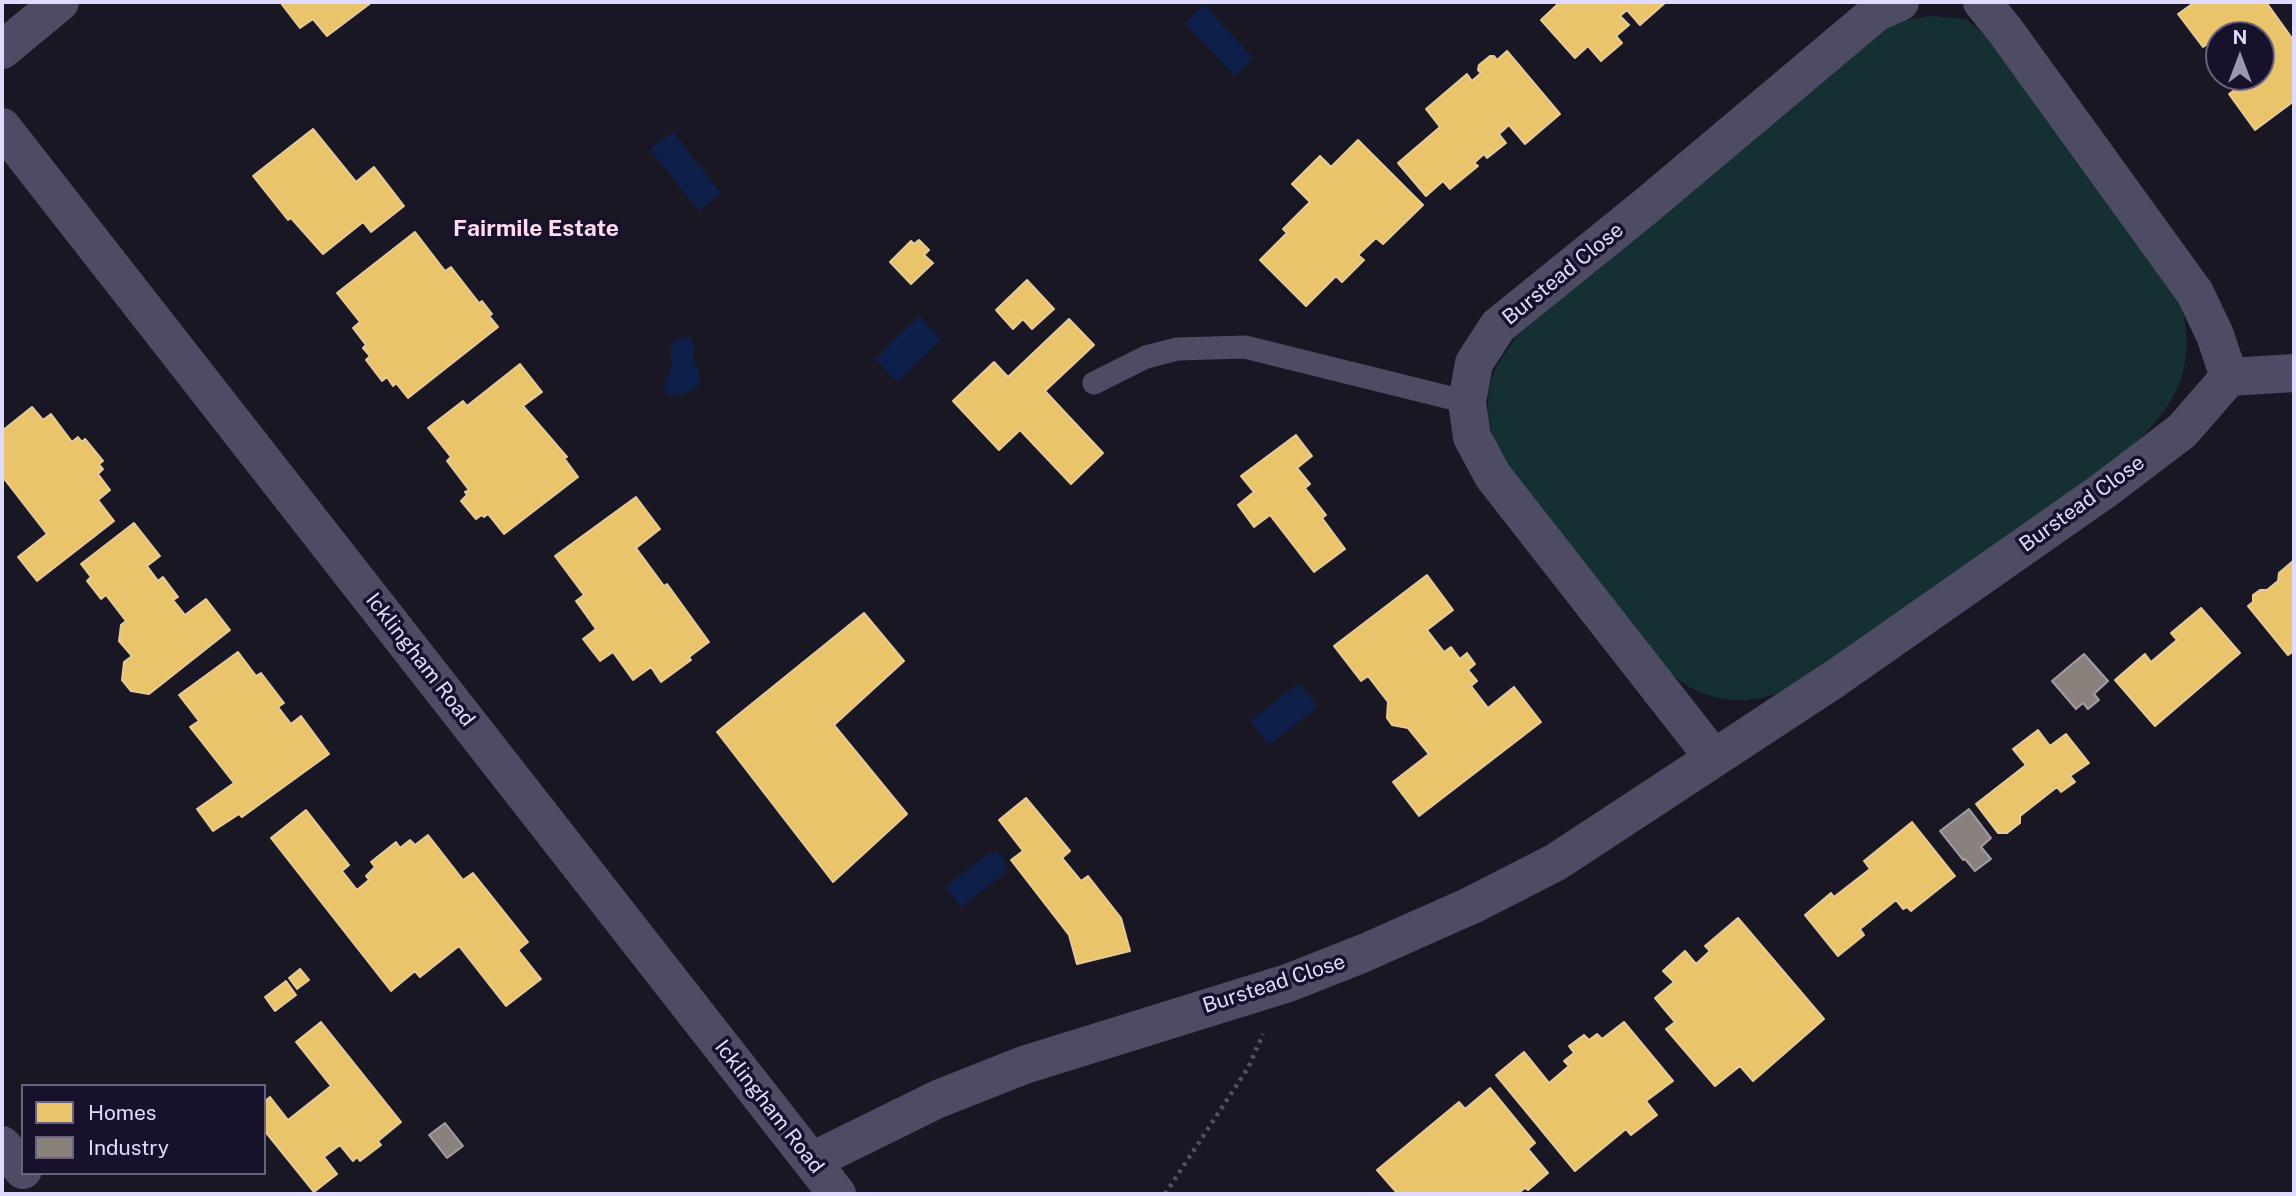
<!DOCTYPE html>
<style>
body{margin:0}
#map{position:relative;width:2296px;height:1196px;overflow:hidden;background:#1a1725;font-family:"Public Sans",sans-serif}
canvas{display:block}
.frame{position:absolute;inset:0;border:4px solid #e1daff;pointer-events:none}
.legend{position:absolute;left:21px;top:1084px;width:245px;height:91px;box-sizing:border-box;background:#17112b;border:2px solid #686180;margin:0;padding:9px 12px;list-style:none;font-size:21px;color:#e1daff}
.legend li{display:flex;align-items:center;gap:14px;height:35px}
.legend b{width:35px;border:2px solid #686180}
.north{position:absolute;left:2205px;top:21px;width:70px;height:70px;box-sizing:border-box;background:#17112b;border:2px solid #686180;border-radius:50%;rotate:0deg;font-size:19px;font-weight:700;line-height:28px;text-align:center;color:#e1daff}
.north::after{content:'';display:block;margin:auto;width:24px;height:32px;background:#9b96b3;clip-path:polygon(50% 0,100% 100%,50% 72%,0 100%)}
</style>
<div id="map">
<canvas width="2296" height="1196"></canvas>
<div class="frame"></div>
<ul class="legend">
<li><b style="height:19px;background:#e9c46a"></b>Homes</li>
<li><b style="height:19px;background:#8a817c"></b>Industry</li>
</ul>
<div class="north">N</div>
</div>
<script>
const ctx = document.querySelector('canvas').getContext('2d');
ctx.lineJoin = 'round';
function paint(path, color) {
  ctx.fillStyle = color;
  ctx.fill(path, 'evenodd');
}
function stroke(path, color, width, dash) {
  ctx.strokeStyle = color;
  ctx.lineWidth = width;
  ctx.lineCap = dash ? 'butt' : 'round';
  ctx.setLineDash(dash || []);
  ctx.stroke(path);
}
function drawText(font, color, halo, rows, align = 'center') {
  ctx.font = font + ' "Public Sans",sans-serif';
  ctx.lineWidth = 7;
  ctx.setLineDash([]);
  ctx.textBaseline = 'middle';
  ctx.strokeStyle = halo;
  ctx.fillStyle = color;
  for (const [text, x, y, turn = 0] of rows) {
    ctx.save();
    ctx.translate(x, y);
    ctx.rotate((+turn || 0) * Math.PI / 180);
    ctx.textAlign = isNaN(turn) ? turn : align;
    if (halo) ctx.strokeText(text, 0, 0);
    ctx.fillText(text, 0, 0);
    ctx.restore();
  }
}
const green = new Path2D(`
 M1931 16 1966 19 1997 44 2173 286C2177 296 2182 307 2184 317 2197 387 2159 421 2114 465L1799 685C1761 702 1727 707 1689 687 1680 681 1671 673 1663 666L1503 468C1492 435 1480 404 1495 370 1500 359 1509 348 1516 337L1862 41 1896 22Z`);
const water = new Path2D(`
 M1204 5 1253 58 1235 76 1185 23Z
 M673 132 721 193 699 211 650 149Z
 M919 316 941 339 897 382 875 359Z
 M682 337H690C697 347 692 353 695 364 696 367 699 370 699 374 704 393 680 395 668 395L664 386C665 380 670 374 671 369 673 355 665 343 682 337Z
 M1299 683 1318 707 1269 745 1250 721Z
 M996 852 1002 855 1007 866 1004 868 1005 873 961 907 945 887 989 853 993 854Z`);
const homes = new Path2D(`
 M280 2H372L327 36 313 19 300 28Z
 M1560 2H1666L1640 25 1627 10 1620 16 1629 25 1616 36 1622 43 1601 61 1588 46 1575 58 1541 20Z
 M2195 2H2266L2294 41V101L2255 130 2229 94 2240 86 2234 77H2261V35H2219V57L2209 43 2203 47 2178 14Z
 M1507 51 1560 114 1525 144 1509 125 1499 134 1506 143 1487 158 1484 154 1474 163 1478 166 1450 189 1443 181 1426 196 1398 163 1440 127 1426 109 1467 74 1472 81 1481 73 1478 70 1479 65 1490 56H1494L1497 60Z
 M313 129 356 182 374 167 404 206 371 232 363 222 323 254 291 218 288 220 253 176Z
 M1358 140 1423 205 1383 244 1376 238 1358 255 1364 260 1342 282 1336 276 1306 306 1260 260 1287 233 1283 229 1310 202 1292 184 1320 156 1331 167Z
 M415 232 445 271 451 267 479 303 482 301 492 314 489 316 498 327 408 398 396 383 393 386 387 377 382 381 366 360 370 356 363 348 366 345 353 328 360 322 337 293Z
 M919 240 929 250 924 255 933 263 911 284 890 262 911 241 914 244Z
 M1027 280 1054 309 1032 329 1023 319 1013 329 996 310Z
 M1069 319 1094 345 1045 391 1103 453 1071 484 1020 430 999 450 953 401 994 362 1008 377Z
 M520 364 542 392 523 406 567 457 564 458 578 477 504 534 488 514 484 517 482 515 476 519 461 501 467 495 465 492 469 490 447 461 451 457 428 428 463 401 467 406Z
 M32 407 43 420 51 414 72 442 78 437 82 442 85 439 103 461 99 464 103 469 98 474 110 490 98 500 114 521 37 581 18 557 47 534 2 476V431Z
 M1296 435 1312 456 1297 468 1310 484 1305 488 1326 515 1322 518 1345 549 1314 572 1270 515 1254 527 1238 505 1254 492 1241 476Z
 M636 497 660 529 636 548 664 586 667 584 709 642 689 657 691 660 661 682 651 667 633 680 613 652 600 661 583 639 596 629 576 601 584 595 555 556Z
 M134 523 160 556 147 566 158 581 163 577 178 597 173 600 185 615 206 599 230 630 149 694 131 691 122 680 124 662 132 656 119 641 121 625 126 621 106 595 101 599 87 581 91 577 81 564Z
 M2293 561 2294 651 2288 655 2248 606 2253 602V595L2260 590H2267L2278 581 2279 573Z
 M1427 575 1453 610 1427 630 1444 652 1451 647 1460 659 1467 653 1475 664 1468 670 1477 681 1471 686 1488 708 1514 687 1541 722 1419 816 1393 782 1429 754 1408 728 1392 725 1387 718 1388 702 1368 676 1361 681 1334 646Z
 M2201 608 2240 653 2155 726 2115 680 2145 654 2151 662 2177 640 2171 633Z
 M864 613 904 661 834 725 907 814 833 882 717 732Z
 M238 652 256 676 261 673 284 703 278 707 291 724 301 716 329 754 242 817 239 814 213 831 197 809 234 783 190 727 199 721 179 695Z
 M2038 730 2050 746 2066 734 2089 763 2070 776 2075 782 2061 792 2057 787 2020 816V823L2007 833H1998L1976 804 2026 765 2013 749Z
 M1026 798 1070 851 1062 858 1081 881 1088 876 1121 918 1130 951 1077 964 1069 935 1011 860 1023 851 999 820Z
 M306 810 349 865 342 871 357 890 369 880 366 876 375 867 371 862 396 842 400 848 410 840 415 845 428 835 463 880 473 873 528 942 518 950 541 979 506 1006 459 946 420 977 415 971 391 991 271 838Z
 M1912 822 1955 876 1911 911 1907 907 1903 909 1896 900 1860 929 1864 935 1838 956 1805 915 1831 893 1834 897 1870 869 1864 861Z
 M1738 918 1824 1019 1753 1081 1740 1066 1715 1086 1666 1029 1675 1022 1655 998 1674 982 1663 971 1685 951 1696 964 1710 951 1705 946Z
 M300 969 309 980 297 989 289 978Z
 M286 981 296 995 275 1011 265 997Z
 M321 1022 401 1122 378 1141 381 1145 360 1161 357 1157 353 1161 340 1145 324 1157 337 1174 314 1192 264 1130V1102L270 1097 288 1120 331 1086 296 1042Z
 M1624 1022 1673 1081 1646 1101 1657 1115 1631 1135 1626 1129 1575 1171 1496 1075 1524 1052 1549 1083 1569 1066 1564 1061 1574 1053 1569 1046 1584 1035 1589 1040 1597 1034 1602 1039Z
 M1490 1088 1535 1143 1528 1149 1548 1173 1528 1190 1525 1188 1517 1194H1398L1377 1170 1459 1102 1465 1109Z`);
const industry = new Path2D(`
 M2084 654 2108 681 2094 694 2099 700 2088 709 2083 703 2076 709 2052 681Z
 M1969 809 1991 838 1981 847 1991 859 1975 871 1965 859 1963 860 1940 831Z
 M445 1123 463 1146 447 1158 429 1135Z`);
const path = new Path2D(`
 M1165 1194 1248 1068 1263 1034`);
const lane = new Path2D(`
 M1094 383 1146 357 1177 349 1245 347 1467 402`);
const street = new Path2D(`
 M1982 2 2004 29 2195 293 2215 335 2229 377
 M2 50 60 2
 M2 127 837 1194
 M1713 757 1493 476 1472 437 1467 402 1474 363 1498 326 1645 207 1877 12 1900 2
 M2 1145 23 1170
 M812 1161 938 1099 1024 1065 1288 983 1364 953 1472 905 1556 862 1836 678 2103 491 2182 431 2229 377 2294 373`);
const streetNames = [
 ["Burstead Close",1563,274,-39],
 ["Burstead Close",2082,504,-36],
 ["Icklingham Road",420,660,52],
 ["Burstead Close",1274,984,-18],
 ["Icklingham Road",769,1107,52]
];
const neighbourhoodNames = [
 ["Fairmile Estate",536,229]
];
paint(green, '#153033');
paint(water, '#0e2049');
paint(homes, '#e9c46a');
stroke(homes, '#e7cb97', 2);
paint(industry, '#8a817c');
stroke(industry, '#a49ca3', 2);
stroke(path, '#495565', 4.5, [3.5, 5]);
stroke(lane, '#4e4c65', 23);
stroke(street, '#4e4c65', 38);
drawText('21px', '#e1daff', '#17112b', streetNames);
drawText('bold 23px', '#ffdcf1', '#17112b', neighbourhoodNames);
</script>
